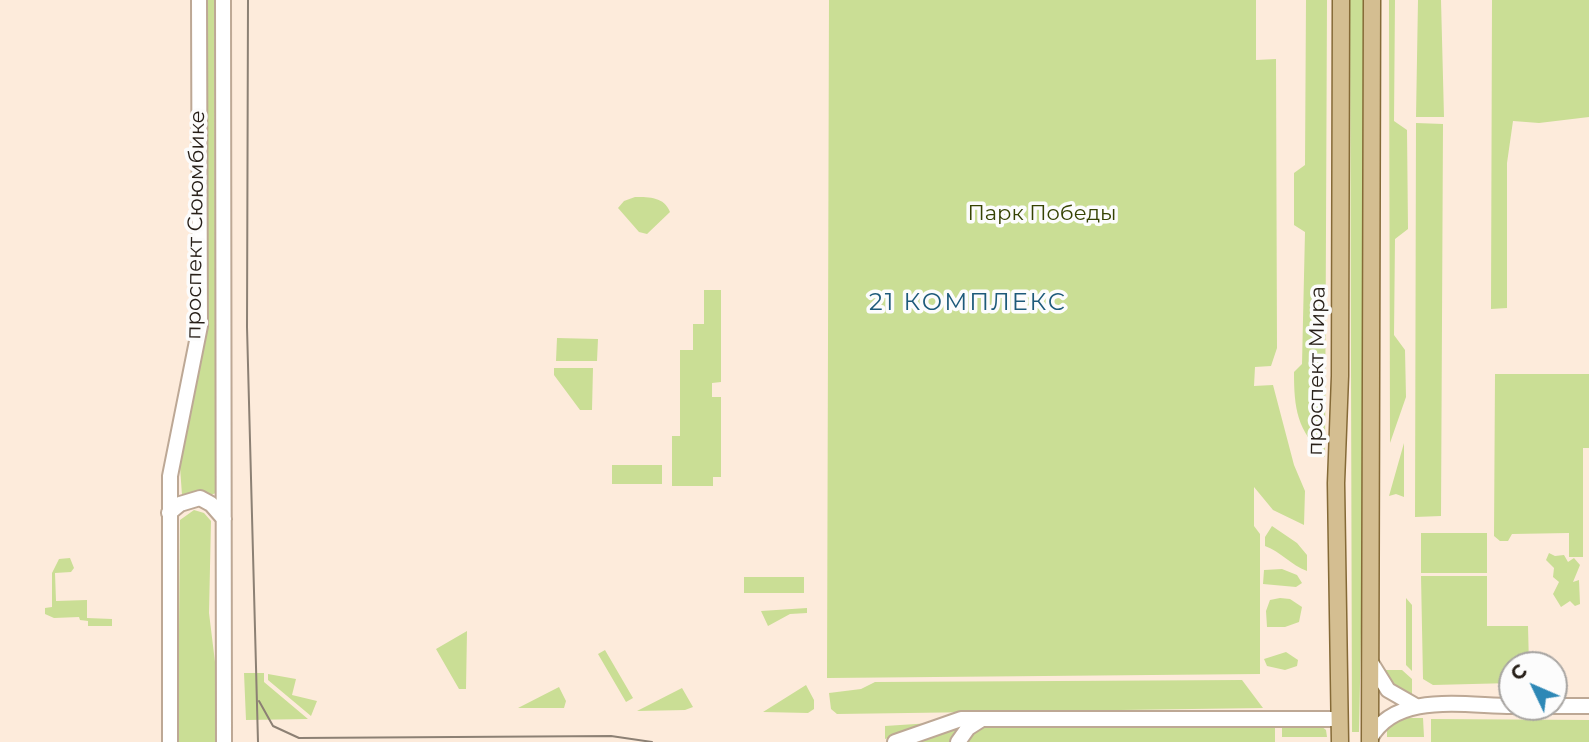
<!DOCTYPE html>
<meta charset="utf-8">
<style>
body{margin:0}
#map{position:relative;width:1589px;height:742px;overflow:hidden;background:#fdebdb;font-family:Montserrat,sans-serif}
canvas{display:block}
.north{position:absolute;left:1498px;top:651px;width:70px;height:70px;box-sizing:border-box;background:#fcfcfc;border:2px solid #a7a4a1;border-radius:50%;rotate:314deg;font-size:19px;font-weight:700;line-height:28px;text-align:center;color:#271f18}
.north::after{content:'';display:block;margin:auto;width:24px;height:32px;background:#2e88b6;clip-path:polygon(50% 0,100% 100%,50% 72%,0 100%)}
</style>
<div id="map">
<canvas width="1589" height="742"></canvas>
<div class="north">С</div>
</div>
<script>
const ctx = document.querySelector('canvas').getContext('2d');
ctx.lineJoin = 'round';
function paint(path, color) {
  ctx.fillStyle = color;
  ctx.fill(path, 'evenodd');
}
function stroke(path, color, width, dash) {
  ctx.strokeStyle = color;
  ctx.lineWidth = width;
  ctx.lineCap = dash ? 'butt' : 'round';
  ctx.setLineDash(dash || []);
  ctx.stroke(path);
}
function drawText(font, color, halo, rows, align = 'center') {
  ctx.font = font + ' Montserrat,sans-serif';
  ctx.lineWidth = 7;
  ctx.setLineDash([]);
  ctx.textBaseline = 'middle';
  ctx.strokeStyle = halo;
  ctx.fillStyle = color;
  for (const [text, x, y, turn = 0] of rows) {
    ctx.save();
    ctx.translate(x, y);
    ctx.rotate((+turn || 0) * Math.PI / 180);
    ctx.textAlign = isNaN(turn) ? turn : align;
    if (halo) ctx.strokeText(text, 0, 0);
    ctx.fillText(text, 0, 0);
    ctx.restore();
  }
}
const green = new Path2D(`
 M207 0H214L216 493 208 496 182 495 180 467 208 319Z
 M829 0H1256V60L1276 59 1277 348 1271 366 1255 367 1254 386 1273 385 1294 465 1305 491 1304 525 1273 510 1254 487V526L1260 534V674L827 678Z
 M1306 0H1327L1325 457C1297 430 1294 409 1294 372L1302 364 1305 232 1294 225V173L1305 165Z
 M1350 0H1364L1363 532 1359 732H1352Z
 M1389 0H1395L1394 121 1407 130 1408 229 1395 239 1394 335 1405 350 1406 397 1390 443Z
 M1418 0H1441L1444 117H1416Z
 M1492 0H1589V117L1539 123 1513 121 1507 163V308L1491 309Z
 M1416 123 1443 124 1441 516 1415 517Z
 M635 197C650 197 664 197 670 212L647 234 639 232 618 208 624 201Z
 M704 290H721V382L712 383V397H721V477H713V486H672V436H680V350H693V324H704Z
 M557 338 598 339 597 361H556Z
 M554 368H593L592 410H580L554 375Z
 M1495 374H1589V448H1583V557H1569V533L1512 534 1508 541H1500L1494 536Z
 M1404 443V497L1396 494 1389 496Z
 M612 465H662V484H612Z
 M194 510 204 513 211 521 209 613 215 662V742H178L180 520Z
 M1272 526 1297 543 1307 555V571C1291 565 1281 552 1265 546V537Z
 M1421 533H1487V573H1421Z
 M1549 553 1555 556 1564 555 1568 562 1574 558 1580 565 1573 582 1579 580 1580 604 1575 606 1570 601 1561 607 1553 594 1559 582 1553 577 1554 568 1546 560Z
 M70 558 74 568 71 572 55 573 56 601 87 600V618L112 619V626H88V621L80 620 79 617 54 618 45 614V608L52 607V573L59 559Z
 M1282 569 1297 575 1302 583 1296 587 1263 584 1264 570Z
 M1421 576H1487V626H1528L1529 665H1512V683L1433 685 1423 679Z
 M744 577H804V593H744Z
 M1280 598 1290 599 1302 607 1299 622 1285 627H1267L1266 611 1270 600Z
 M1406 598 1412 605V671L1406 665Z
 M807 608V613L790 614 768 626 761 611Z
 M467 631 466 689H459L436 649Z
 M605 650 633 698 626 702 598 654Z
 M1286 652 1298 660 1297 666 1285 670 1267 666 1264 659Z
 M1386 670H1402L1412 679V695L1399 693 1386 677Z
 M244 673H264V682L308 719 246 720Z
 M268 674 296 679 292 695 317 701 311 716 268 680Z
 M1242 680 1263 708 837 714 831 709 829 693 861 689 875 682Z
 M806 685 814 700V709L808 713 763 712Z
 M559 687 566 701 564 708H518Z
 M682 688 693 707 685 710 637 711Z
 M1400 718H1423L1424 737H1387V727Z
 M1431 719 1589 720V742H1431Z
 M931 723 885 739V726Z
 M965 726H1275V742H915Z
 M1321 726 1326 730 1327 737H1282V727Z`);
const secondary = new Path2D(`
 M223 0 224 742
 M169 513 180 504 200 498 211 504 224 519
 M1370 661 1388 690 1416 706
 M1554 706H1589
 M1370 739C1395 691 1466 706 1512 706
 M170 742V476L200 326 199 0
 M895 742 961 719H1340
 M958 742 968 728 982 719`);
const primary = new Path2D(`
 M1340 742 1336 483 1340 376 1341 0
 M1370 742 1372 0`);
const tram = new Path2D(`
 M248 0 247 327 258 742
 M259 701 273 726 299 738 611 736 652 742`);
const parkNames = [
 ["Парк Победы",1042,214]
];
const streetNames = [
 ["проспект Сююмбике",196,225,-89],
 ["проспект Мира",1317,371,-89]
];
const quarterNames = [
 ["21 КОМПЛЕКС",968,303]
];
paint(green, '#cade95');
stroke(secondary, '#bda895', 18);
stroke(primary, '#856a37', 19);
stroke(secondary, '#fff', 14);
stroke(primary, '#d4be91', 16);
stroke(tram, '#8c8074', 2);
drawText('21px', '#364303', '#fcfcfc', parkNames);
drawText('21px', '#271f18', '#fcfcfc', streetNames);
ctx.letterSpacing = '2px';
drawText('24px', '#1d5a7a', '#fcfcfc', quarterNames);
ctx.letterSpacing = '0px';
</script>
